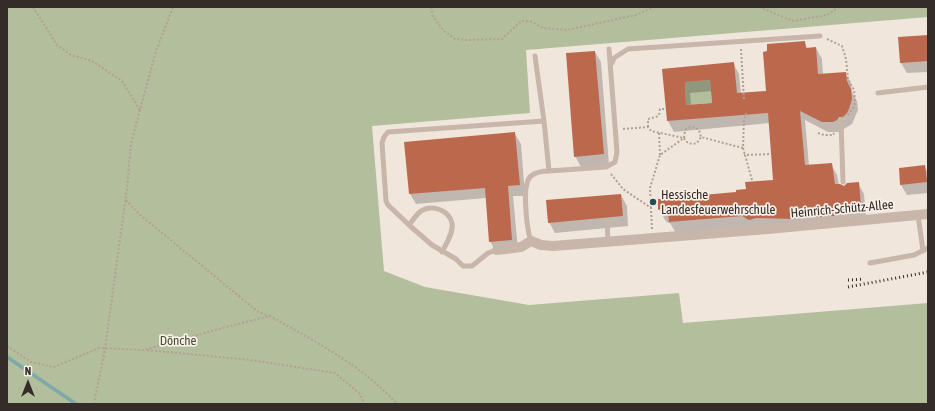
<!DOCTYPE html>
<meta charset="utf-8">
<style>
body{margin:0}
#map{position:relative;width:935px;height:411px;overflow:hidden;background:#f0e6dc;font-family:"Asap Condensed",sans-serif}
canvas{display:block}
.frame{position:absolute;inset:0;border:8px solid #342c28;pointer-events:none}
.north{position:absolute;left:8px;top:363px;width:40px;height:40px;-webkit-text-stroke:3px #f8f0e8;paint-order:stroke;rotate:0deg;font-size:11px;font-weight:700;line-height:16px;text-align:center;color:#342c28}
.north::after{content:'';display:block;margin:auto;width:14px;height:18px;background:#342c28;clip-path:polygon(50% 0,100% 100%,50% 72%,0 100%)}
</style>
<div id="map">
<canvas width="935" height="411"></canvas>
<div class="frame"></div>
<div class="north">N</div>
</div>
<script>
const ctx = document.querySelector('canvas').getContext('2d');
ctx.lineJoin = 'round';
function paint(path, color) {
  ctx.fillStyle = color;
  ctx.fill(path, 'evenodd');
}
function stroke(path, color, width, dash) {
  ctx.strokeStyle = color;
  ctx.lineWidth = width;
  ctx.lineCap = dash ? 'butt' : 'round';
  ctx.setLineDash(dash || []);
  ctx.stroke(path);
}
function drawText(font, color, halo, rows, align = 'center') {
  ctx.font = font + ' "Asap Condensed",sans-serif';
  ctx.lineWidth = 3.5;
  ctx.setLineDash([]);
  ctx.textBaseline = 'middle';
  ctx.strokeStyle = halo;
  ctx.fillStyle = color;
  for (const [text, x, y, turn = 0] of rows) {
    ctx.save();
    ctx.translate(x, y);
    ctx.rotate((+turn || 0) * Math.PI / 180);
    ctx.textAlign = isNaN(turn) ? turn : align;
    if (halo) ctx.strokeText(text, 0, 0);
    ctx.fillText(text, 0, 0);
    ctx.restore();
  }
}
const green = new Path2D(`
 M7 7H928V17L526 50 530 113 372 126 384 271 425 287 529 305 679 293 683 323 928 303V404H7Z
 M710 80 712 103 686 105 685 82Z`);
const shadow = new Path2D(`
 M928 36V72L907 73 901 63 899 38Z
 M804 42 808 49 816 48 822 59 823 75 845 73 851 83 852 92 857 101 858 110 852 124 839 132H828L805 120 809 166 831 164 837 175 839 185 844 187 858 183 864 194 866 217 854 218 850 216 847 218 676 233 670 223H668L665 220 659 209 737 193 774 181 770 123 674 132 668 121 663 69 733 63 739 74 741 94 767 92ZM712 91 713 104 691 105 690 93Z
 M595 52 601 62 609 165 581 167 575 156Z
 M515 134 521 144 525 196H513L518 250 496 252 490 241 486 198 416 204 410 194Z
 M924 166 928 172V193L907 195 901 185Z
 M621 195 627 206 628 226 555 233 549 222Z`);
const stream = new Path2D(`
 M7 357 76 404`);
const building = new Path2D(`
 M928 35V61L900 63 898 37Z
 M805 41 806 48 816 47 818 74 846 72 847 81 851 89 852 99 849 109 847 113 843 117H839L837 120 833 122H822L800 111 805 165 832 163 835 184H840L844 186 847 183 859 182 861 207 847 208 844 206 840 208 835 209 834 216H822V217H809V218H796V219L756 218 749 220 742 216 669 222 668 213H661V209L658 210V199L736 192V190L746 189 745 182 773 180 768 113 667 121 662 69 734 62 737 93 766 91 763 52 767 51V44ZM710 80 712 103 686 105 685 82Z
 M595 51 604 154 574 157 566 53Z
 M515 132 520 185 508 186 512 240 489 242 485 188 409 194 404 142Z
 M925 165 927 182 900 185 899 168Z
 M621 194 623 216 548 223 546 200Z`);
const path = new Path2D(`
 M33 7 57 45 71 55 92 61 122 81 140 110
 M431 7 433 17 444 31 455 39 467 40 502 39 521 21H530L543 28 567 30 636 15 654 7
 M759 7 793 21 827 15 839 7
 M827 39 842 46 846 59 848 79 854 90 855 100 854 107 847 116
 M741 49 744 100
 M648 127V119L656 117 659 115 660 109H666
 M623 129 648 127 651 131 684 138 685 130C690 126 694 126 699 130L701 137 743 148 744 119 746 113
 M659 133 660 155
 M818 133 824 135H833L834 133
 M743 148 745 155
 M611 174 623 189 651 208 652 229
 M752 180 745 155 771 154
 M126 200 139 214 257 311 269 316
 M651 208 650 188 660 155 684 138C686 143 691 145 697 143L701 137
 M7 346 31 362 54 367 99 348 144 350 226 327 270 316C314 341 363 366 397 404
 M147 350 251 360 335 373 359 393 365 404
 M94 404 105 349 127 188 131 143 156 51 173 7`);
const service = new Path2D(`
 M535 56 544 121 549 171 606 167 615 162 617 152 609 49
 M612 63 614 58 628 49 820 36
 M878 93 928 87
 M841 121 843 182
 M844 210V222
 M918 215 923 251
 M607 221 608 241
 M409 225 388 205 386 201 382 143 384 137 388 132 544 121
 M531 241C527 230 521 184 531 176 536 172 543 171 549 171
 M442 252C446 244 454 232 452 223 449 210 432 204 421 211 416 215 413 220 409 225L432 245 456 259 463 266H472L488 253 497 250
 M870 263 914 255 928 248`);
const minor = new Path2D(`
 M497 250 521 247 531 241 541 245 553 246 768 229 928 214`);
const rail = new Path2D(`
 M848 280 864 279
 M848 287 928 272`);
const markers = [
 [653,202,4,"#214f53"]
];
const poiNames = [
 ["Hessische",661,195],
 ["Landesfeuerwehrschule",661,210]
];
const streetNames = [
 ["Heinrich-Schütz-Allee",842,209,-5]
];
const parkNames = [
 ["Dönche",178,341]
];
paint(green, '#b3be9d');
paint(shadow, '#0003');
stroke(stream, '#7da9aa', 3.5);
paint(building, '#bc684d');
stroke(path, '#b2a193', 2, [2, 2]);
stroke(service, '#c7b6a9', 5);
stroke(minor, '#c7b6a9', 10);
stroke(rail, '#342c28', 3, [1, 3]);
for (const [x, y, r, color] of markers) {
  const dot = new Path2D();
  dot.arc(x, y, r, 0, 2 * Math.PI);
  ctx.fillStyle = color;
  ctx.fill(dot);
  stroke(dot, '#f8f0e8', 1.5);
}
drawText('13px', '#342c28', '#f8f0e8', poiNames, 'left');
drawText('13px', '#342c28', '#f8f0e8', streetNames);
drawText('13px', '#44512e', '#f8f0e8', parkNames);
</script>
